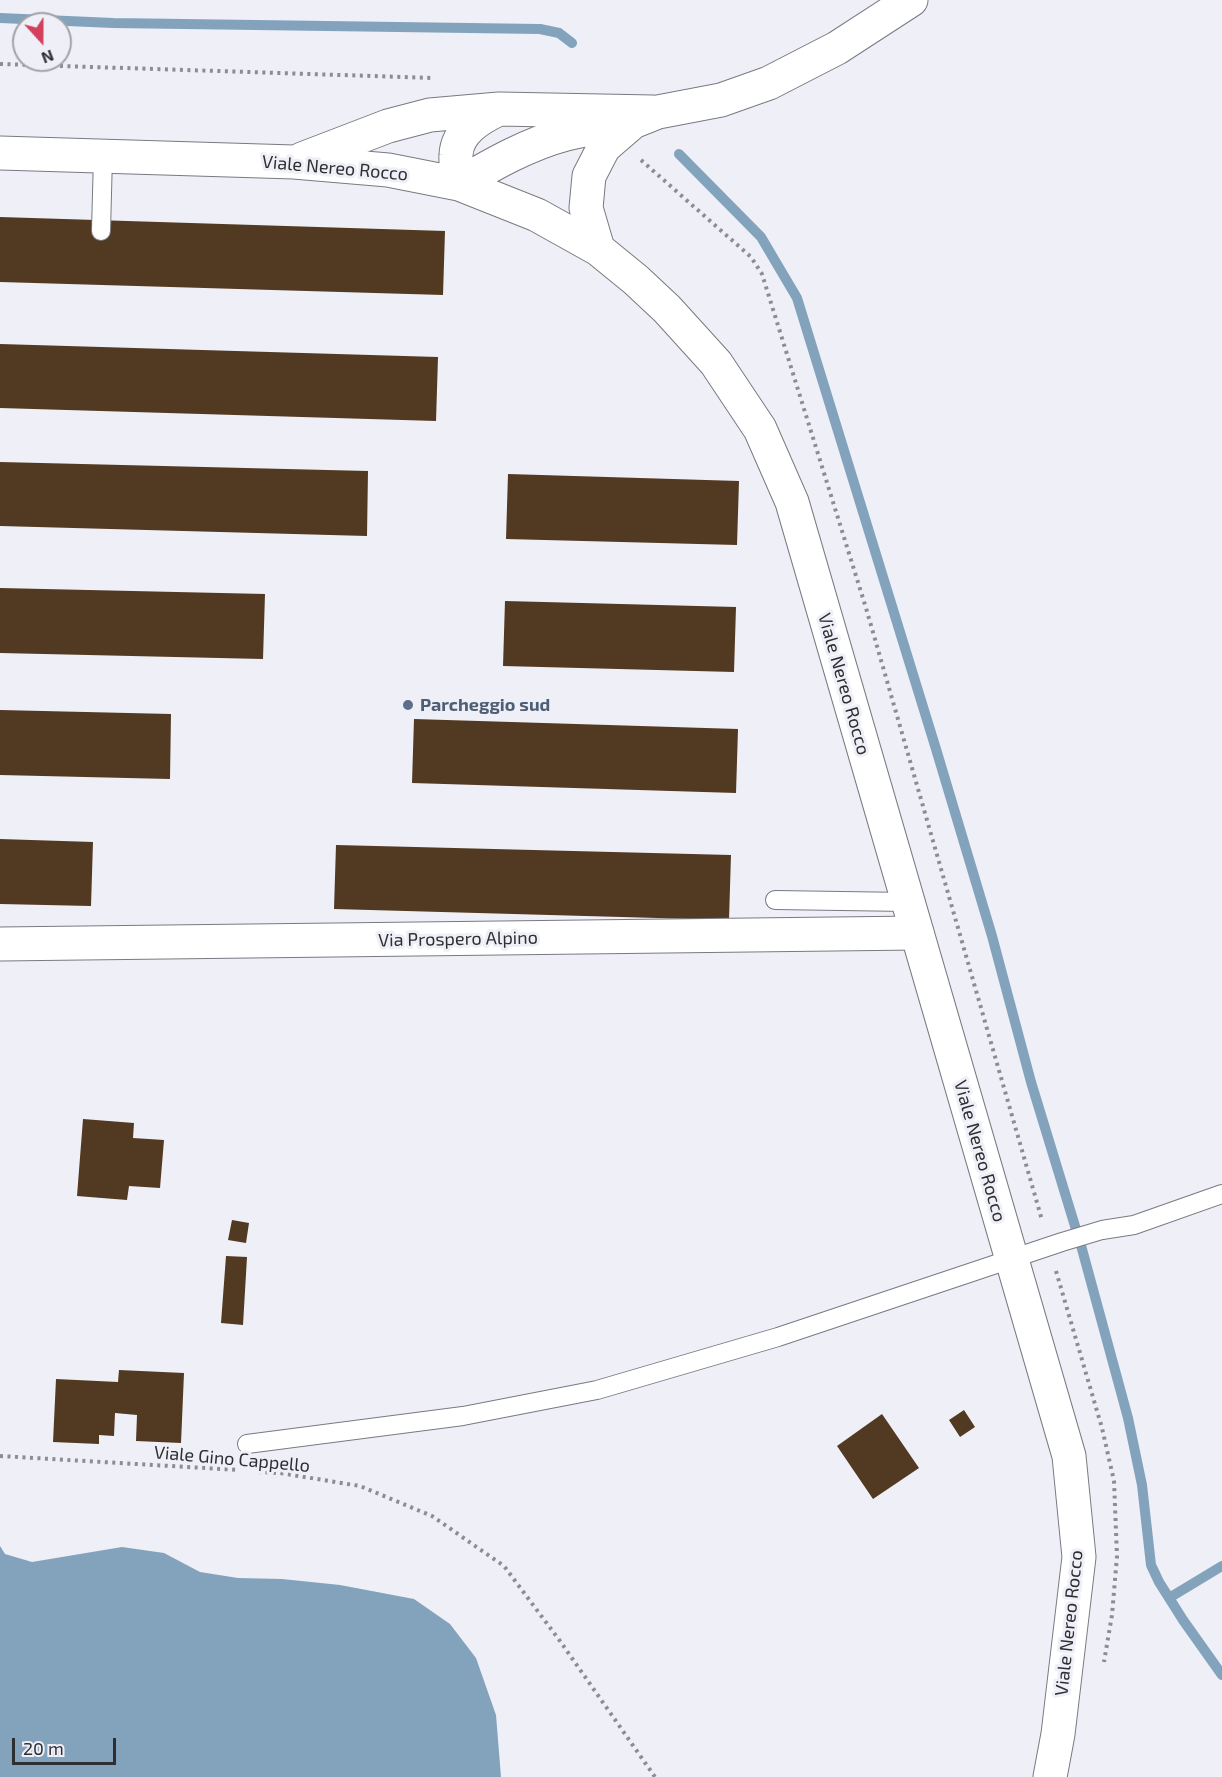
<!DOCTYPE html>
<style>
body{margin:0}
#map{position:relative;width:1222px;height:1777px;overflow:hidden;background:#efeff7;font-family:"Exo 2",sans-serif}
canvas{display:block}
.north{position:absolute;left:12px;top:12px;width:60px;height:60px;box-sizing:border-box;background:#efeff7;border:2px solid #a2a2a8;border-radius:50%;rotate:159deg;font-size:16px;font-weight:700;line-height:24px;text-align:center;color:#2e2f32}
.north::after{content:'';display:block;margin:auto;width:21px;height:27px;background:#d1415d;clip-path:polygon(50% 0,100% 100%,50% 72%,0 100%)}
.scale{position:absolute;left:12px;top:1738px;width:104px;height:27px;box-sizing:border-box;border:3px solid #2e2f32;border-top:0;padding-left:8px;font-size:18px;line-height:21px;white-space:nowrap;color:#2e2f32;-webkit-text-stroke:4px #efeff7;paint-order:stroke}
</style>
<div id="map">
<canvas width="1222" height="1777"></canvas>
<div class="north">N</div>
<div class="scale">20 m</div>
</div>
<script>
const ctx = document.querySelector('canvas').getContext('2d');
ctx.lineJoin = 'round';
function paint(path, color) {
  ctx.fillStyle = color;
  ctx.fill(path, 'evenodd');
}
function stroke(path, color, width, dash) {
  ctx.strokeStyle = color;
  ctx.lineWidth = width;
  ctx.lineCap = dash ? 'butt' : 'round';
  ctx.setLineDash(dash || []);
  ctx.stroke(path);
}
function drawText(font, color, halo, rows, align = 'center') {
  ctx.font = font + ' "Exo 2",sans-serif';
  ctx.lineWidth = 6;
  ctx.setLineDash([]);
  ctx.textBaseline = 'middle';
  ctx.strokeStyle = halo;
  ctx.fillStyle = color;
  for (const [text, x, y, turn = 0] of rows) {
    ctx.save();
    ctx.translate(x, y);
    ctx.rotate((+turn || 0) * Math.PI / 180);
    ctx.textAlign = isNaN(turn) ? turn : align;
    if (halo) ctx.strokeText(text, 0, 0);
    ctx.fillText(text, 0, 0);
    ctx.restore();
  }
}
const water = new Path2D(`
 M0 1546 5 1554 32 1562 122 1547 164 1553 200 1572 238 1578 282 1579 340 1585 414 1599 450 1624 476 1658 496 1715 501 1777H0Z`);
const stream = new Path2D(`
 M0 18 113 23 540 29 559 33 572 43
 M679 154 761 237 797 298 936 749 992 936 1031 1082 1082 1249 1128 1418 1142 1485 1151 1565 1159 1582 1183 1620 1222 1675
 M1169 1598 1222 1566`);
const building = new Path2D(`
 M0 217 445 231 443 295 0 282Z
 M0 344 438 357 436 421 0 408Z
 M0 462 368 471 367 536 0 526Z
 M508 474 739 481 737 545 506 539Z
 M0 588 265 594 263 659 0 653Z
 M505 601 736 607 734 672 503 666Z
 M0 710 171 714 170 779 0 775Z
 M414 719 738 729 736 793 412 783Z
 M0 839 93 842 91 906 0 904Z
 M336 845 731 855 729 920 334 909Z
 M83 1119 134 1123 133 1138 164 1140 160 1188 129 1186 127 1200 77 1196Z
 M232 1220 249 1223 246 1243 228 1240Z
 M226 1256 247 1257 243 1325 221 1323Z
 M119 1370 184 1373 181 1443 136 1441 137 1415 115 1413 114 1436 99 1435V1444L53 1442 56 1379 118 1382Z
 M964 1410 975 1427 960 1437 949 1420Z
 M882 1414 919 1468 873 1499 837 1446Z`);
const path = new Path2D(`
 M0 64 434 78
 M641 160 751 257 762 274 866 608 1042 1220
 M1056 1271 1102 1428 1114 1481 1117 1556 1112 1615 1104 1662
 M0 1456 239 1470
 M258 1472 280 1473 360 1486 432 1516 504 1566 560 1641 655 1777`);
const service = new Path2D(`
 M101 231 103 156
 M775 900 908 902
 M247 1444 463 1416 597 1390 778 1337 1062 1242 1102 1230 1134 1225 1222 1194`);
const minor = new Path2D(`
 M0 944 917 933`);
const tertiary = new Path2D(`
 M0 153 294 162 388 170 459 184 537 215 598 249 636 280 667 309 716 363 760 429 792 502 1069 1456 1079 1557 1058 1734 1050 1777
 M302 159 388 126 430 115 499 109 653 112
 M459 184C493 164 528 144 566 134 581 130 597 128 613 125
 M459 184C458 175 455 164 456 155 457 131 480 118 499 109
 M598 249 586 208 589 176 604 147 633 122 658 112 721 100 769 83 837 48 911 0`);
const markers = [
 [408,705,6,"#5c6f8a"]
];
const streetNames = [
 ["Viale Nereo Rocco",335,168,5],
 ["Viale Nereo Rocco",844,684,74],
 ["Via Prospero Alpino",458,939,-1],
 ["Viale Nereo Rocco",980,1151,74],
 ["Viale Gino Cappello",232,1459,5],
 ["Viale Nereo Rocco",1069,1623,-84]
];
const serviceNames = [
 ["Parcheggio sud",420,705]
];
paint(water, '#83a3bc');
stroke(stream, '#83a3bc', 10);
paint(building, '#523921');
stroke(service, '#797a81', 20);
stroke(minor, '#797a81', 35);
stroke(tertiary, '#797a81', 35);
stroke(path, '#8c8d92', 4, [3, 4.5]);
stroke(service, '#fff', 18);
stroke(minor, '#fff', 33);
stroke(tertiary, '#fff', 33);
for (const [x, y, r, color] of markers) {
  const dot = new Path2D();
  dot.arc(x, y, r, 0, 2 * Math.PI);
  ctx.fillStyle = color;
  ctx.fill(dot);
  stroke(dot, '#efeff7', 2);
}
drawText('18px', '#2e2f32', '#efeff7', streetNames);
drawText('bold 18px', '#4e5e75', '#efeff7', serviceNames, 'left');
</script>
